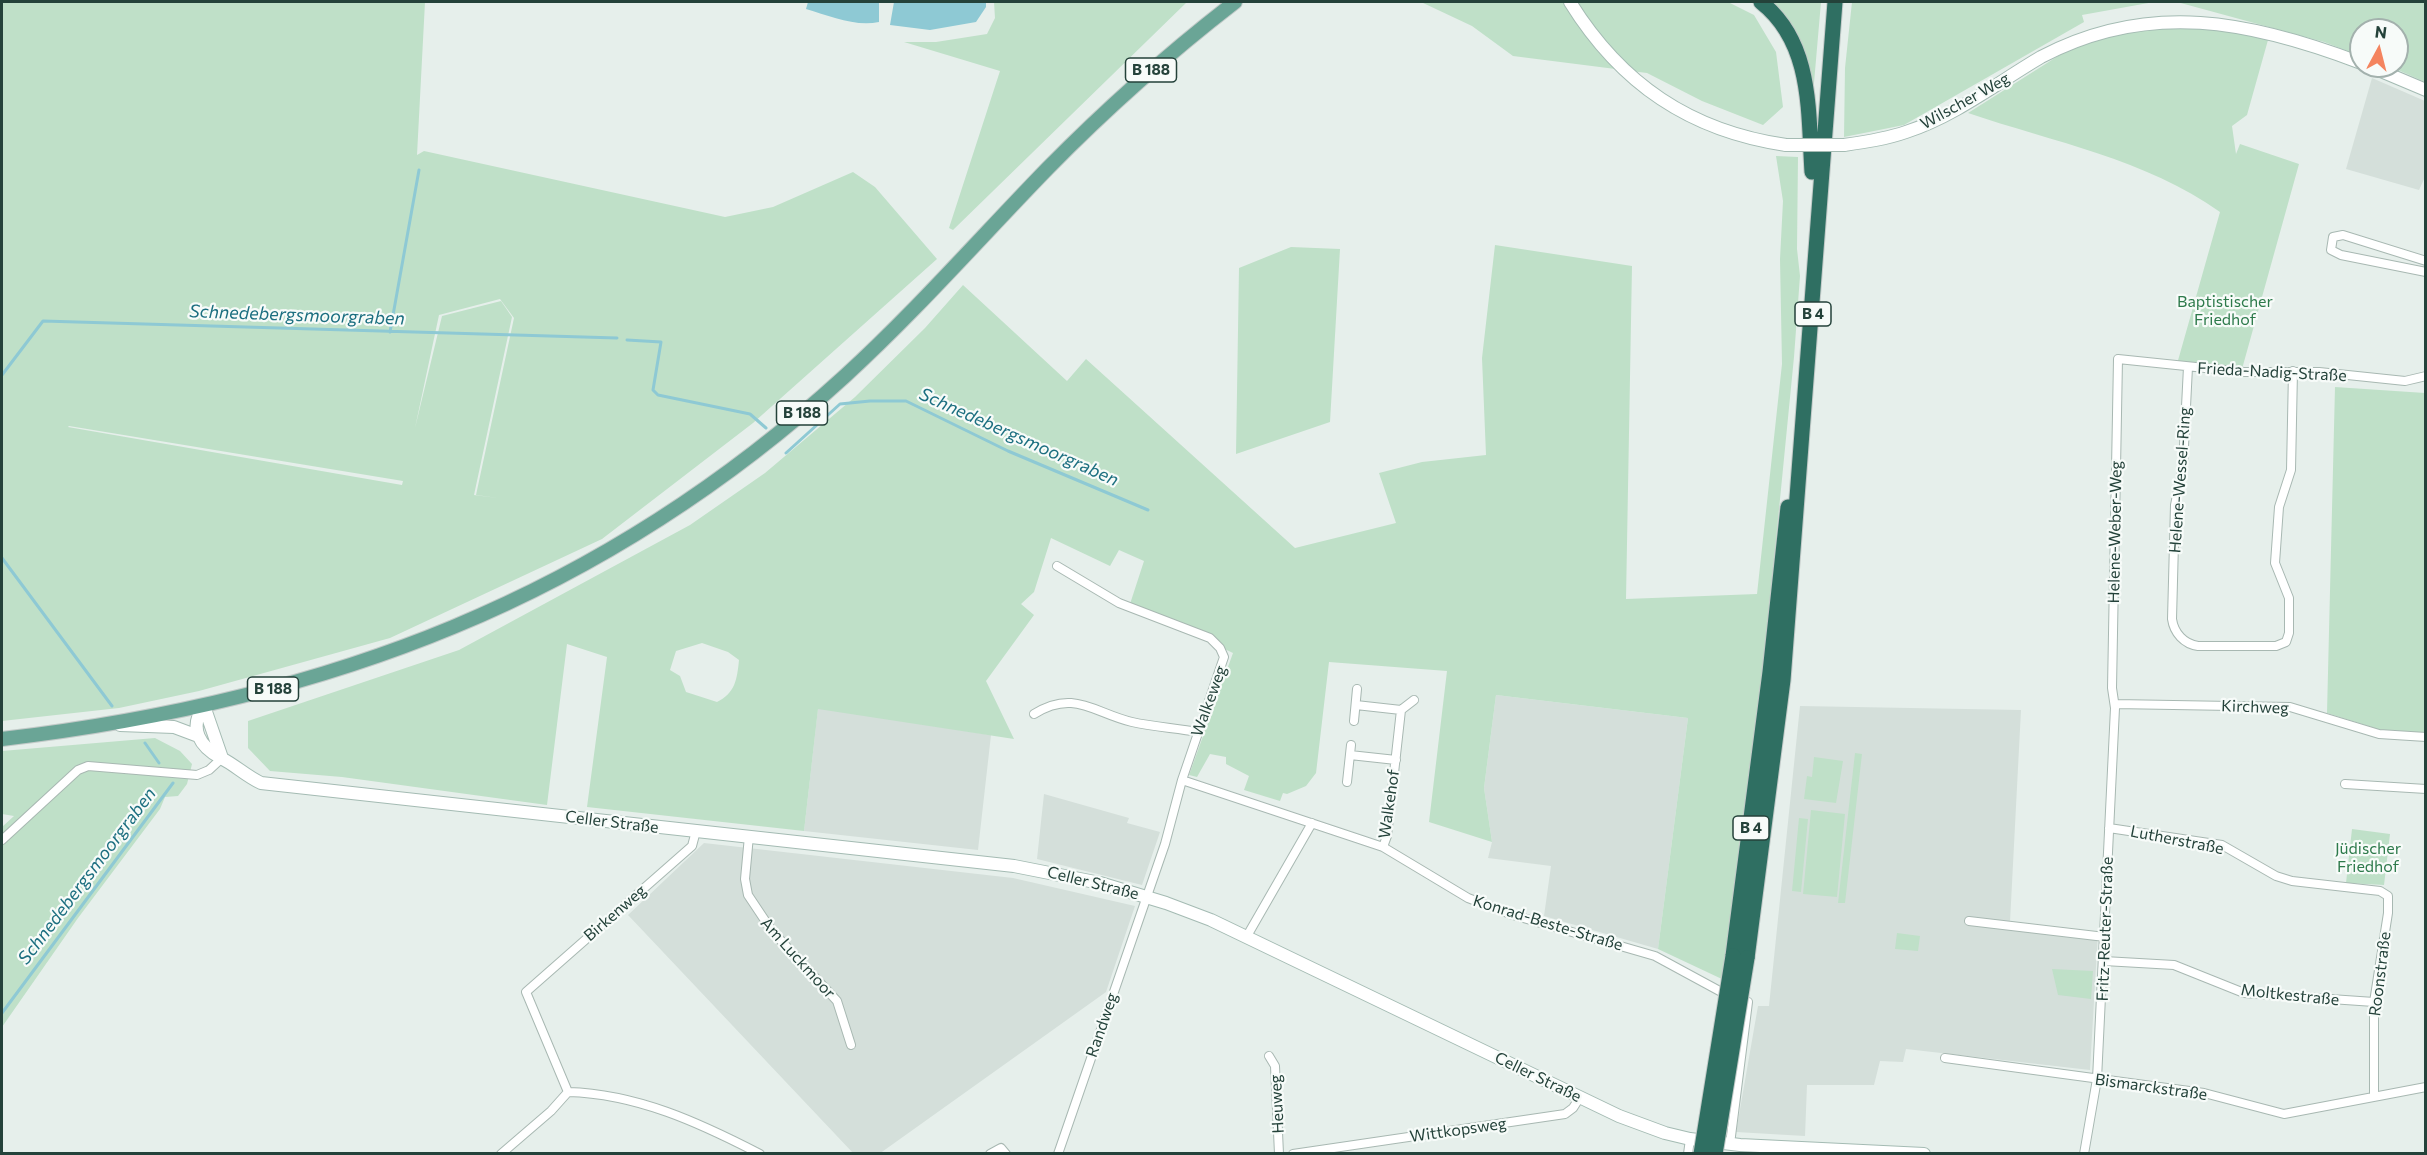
<!DOCTYPE html>
<meta charset="utf-8">
<style>
body{margin:0}
#map{position:relative;width:2427px;height:1155px;overflow:hidden;background:#e6efeb;font-family:Commissioner,sans-serif}
canvas{display:block}
.frame{position:absolute;inset:0;border:3px solid #24423a;pointer-events:none}
.north{position:absolute;left:2349px;top:18px;width:60px;height:60px;box-sizing:border-box;background:#f7fbf9;border:2px solid #a3b1ad;border-radius:50%;rotate:7deg;font-size:16px;font-weight:700;line-height:24px;text-align:center;color:#24423a}
.north::after{content:'';display:block;margin:auto;width:21px;height:27px;background:#f4845f;clip-path:polygon(50% 0,100% 100%,50% 72%,0 100%)}
</style>
<div id="map">
<canvas width="2427" height="1155"></canvas>
<div class="frame"></div>
<div class="north">N</div>
</div>
<script>
const ctx = document.querySelector('canvas').getContext('2d');
ctx.lineJoin = 'round';
function paint(path, color) {
  ctx.fillStyle = color;
  ctx.fill(path, 'evenodd');
}
function stroke(path, color, width, dash) {
  ctx.strokeStyle = color;
  ctx.lineWidth = width;
  ctx.lineCap = dash ? 'butt' : 'round';
  ctx.setLineDash(dash || []);
  ctx.stroke(path);
}
function drawText(font, color, halo, rows, align = 'center') {
  ctx.font = font + ' Commissioner,sans-serif';
  ctx.lineWidth = 4.5;
  ctx.setLineDash([]);
  ctx.textBaseline = 'middle';
  ctx.strokeStyle = halo;
  ctx.fillStyle = color;
  for (const [text, x, y, turn = 0] of rows) {
    ctx.save();
    ctx.translate(x, y);
    ctx.rotate((+turn || 0) * Math.PI / 180);
    ctx.textAlign = isNaN(turn) ? turn : align;
    if (halo) ctx.strokeText(text, 0, 0);
    ctx.fillText(text, 0, 0);
    ctx.restore();
  }
}
const built = new Path2D(`
 M2372 78 2425 101V177L2419 190 2346 169Z
 M1496 695 1688 718 1658 949 1544 916 1551 866 1488 858 1492 842 1484 788Z
 M1800 706 2021 710 2010 922 2098 932 2090 1070 1906 1049 1903 1062 1880 1061 1874 1085H1807L1805 1136 1736 1132 1758 1006H1769Z
 M818 708 991 735 978 850 804 831Z
 M1044 794 1129 818 1127 823 1160 832 1142 885 1037 859Z
 M704 843 1013 878 1135 906 1106 992 879 1154 853 1153 628 915Z`);
const green = new Path2D(`
 M2 2H425L417 155 424 151 725 217 773 207 853 172 875 187 937 259 753 423 602 539 390 638 199 691 119 708 2 721ZM500 299 514 318 476 495 498 498 474 495 512 317 501 301 442 316 415 428 439 315ZM68 427 69 426 403 481 402 485Z
 M994 2H1187L953 230 949 228 1000 71 904 42H936L987 34 995 18Z
 M1421 2H1728L1754 15 1776 52 1783 107 1763 125 1702 101 1647 73 1513 56 1472 26Z
 M1767 2H1821L1812 106Z
 M1852 2H2154L2082 15 2084 22 1904 125 1844 137 1845 68Z
 M2177 2H2425V82L2389 66H2397V30H2361V56L2324 42Z
 M2152 24H2203L2268 40 2247 115 2232 126 2236 154 2240 144 2299 164 2242 369 2177 364 2220 212C2146 159 2053 142 1968 113L2066 51 2093 39Z
 M1776 156 1798 157 1797 249 1800 276 1794 357 1760 702 1724 980 1658 949 1688 718 1496 695 1484 788 1492 842 1429 822 1447 671 1329 662 1316 773 1306 786 1287 794 1283 793 1280 801 1244 790 1249 776 1226 764V757L1210 754 1197 777 1189 775 1233 653 1130 604 1144 561 1119 550 1110 566 1051 538 1034 592 1021 604 1034 615 986 681 1014 739 818 709 804 831 587 807 607 657 567 644 547 805 342 777 270 771 248 748V721L459 650 690 525 765 473 855 397 925 328 963 285 1067 381 1086 359 1295 548 1396 523 1379 473 1422 462 1486 455 1482 358 1495 245 1632 266 1626 599 1757 594 1782 364 1780 259 1783 201ZM702 643 728 652 739 660C737 680 735 693 717 702L686 692 680 676 670 670 676 651Z
 M1291 247 1340 249 1330 422 1236 454 1239 268Z
 M2335 387 2425 393V733H2390L2327 713Z
 M155 738 180 751 192 764 187 784 178 796 165 797 160 809 78 918 2 1027V827L14 816 2 814V751Z
 M1855 753 1862 754 1845 903H1838Z
 M1814 757 1843 761 1836 803 1804 799 1807 776 1812 777Z
 M1811 810 1845 814 1837 897 1803 894Z
 M1799 818 1808 819 1801 892 1792 891Z
 M2352 829 2390 834 2384 885 2346 883Z
 M1897 933 1920 936 1918 951 1895 949Z
 M2052 969 2093 971 2091 999 2058 995Z`);
const water = new Path2D(`
 M808 2H879V22C855 27 830 16 806 9Z
 M894 2H986V7L976 22 930 30 890 25Z`);
const stream = new Path2D(`
 M390 332 419 170
 M627 340 661 342 653 390 658 395 750 414 766 428
 M2 375 43 321 617 338
 M786 453 840 404 870 401H906L1008 451 1148 510
 M2 558 112 706
 M145 743 159 763
 M2 1013 173 783`);
const street = new Path2D(`
 M2426 261 2343 235 2333 237 2331 250 2341 255 2426 272
 M2188 367 2183 466 2175 505 2172 619C2174 633 2184 644 2198 646H2276L2286 642 2289 633V598L2275 563 2279 507 2291 470 2293 371
 M1057 566 1119 603 1210 638 1220 648 1224 657 1182 780 1165 844 1058 1154
 M2115 704 2290 707 2379 734 2426 737
 M1356 705 1401 710 1414 700
 M1034 714C1074 689 1094 713 1132 722 1154 727 1176 728 1198 732
 M1354 721 1357 689
 M1350 755 1396 760
 M1182 780 1383 847 1468 898 1513 915 1655 956 1738 1001 1748 1002 1730 1144
 M1347 782 1351 745
 M2345 784 2426 789
 M2109 828 2222 845 2276 876 2292 881 2380 891 2388 896V913L2374 1002V1097
 M749 836 745 879 748 895 772 931 837 1001 851 1045
 M2 840 78 770 88 766 197 775 209 770 222 758
 M1383 847 1387 836 1401 710
 M1969 921 2105 937
 M1247 936 1312 823
 M2104 961 2174 965 2244 993 2374 1002
 M1269 1056 1275 1066 1279 1154
 M1945 1058 2204 1093 2284 1114 2426 1087
 M568 1092 526 992 692 846 696 831
 M501 1154 551 1111 568 1092C637 1094 698 1122 760 1154
 M990 1154 1001 1148 1006 1154
 M1293 1154 1565 1114 1573 1108 1580 1097
 M1688 1154 1690 1139
 M2084 1154 2097 1079 2115 708 2112 688 2118 359 2244 372H2319L2405 381 2426 376`);
const secondary = new Path2D(`
 M1570 2C1621 84 1690 131 1786 145
 M2369 66 2426 90
 M1844 145C1865 142 1886 139 1906 132 1955 116 1997 83 2041 57 2149 0 2251 21 2361 63
 M204 706C188 728 200 747 221 758 235 765 246 776 261 783L1014 866 1100 883 1166 903 1211 920 1619 1116 1665 1133 1690 1139 1740 1145 1924 1154
 M204 706 222 758
 M120 725 174 727 198 736`);
const primary = new Path2D(`
 M2 739C326 701 601 599 845 376 916 311 980 238 1047 169 1106 109 1169 53 1235 2`);
const highway = new Path2D(`
 M1761 2C1813 43 1808 112 1812 172
 M1733 956 1770 672 1788 507
 M1747 958 1783 680 1835 2`);
const secondaryBridge = new Path2D(`
 M1786 145H1844`);
const highwayBridge = new Path2D(`
 M1701 1154 1733 956
 M1715 1154 1747 958`);
const shields = [
 [1151,70,51],
 [1813,314,36],
 [802,413,51],
 [273,689,51],
 [1751,828,36]
];
const shieldNames = [
 ["B 188",1151,70],
 ["B 4",1813,314],
 ["B 188",802,413],
 ["B 188",273,689],
 ["B 4",1751,828]
];
const streetNames = [
 ["Wilscher Weg",1965,101,-29],
 ["Frieda-Nadig-Straße",2272,372,3],
 ["Helene-Wessel-Ring",2180,480,-86],
 ["Helene-Weber-Weg",2115,532,-89],
 ["Walkeweg",1209,701,-70],
 ["Kirchweg",2255,707,2],
 ["Walkehof",1389,804,-82],
 ["Celler Straße",612,822,7],
 ["Lutherstraße",2177,840,11],
 ["Celler Straße",1093,883,14],
 ["Birkenweg",615,913,-41],
 ["Konrad-Beste-Straße",1548,923,17],
 ["Fritz-Reuter-Straße",2105,929,-88],
 ["Am Luckmoor",798,958,48],
 ["Roonstraße",2380,974,-83],
 ["Moltkestraße",2290,995,6],
 ["Randweg",1102,1025,-71],
 ["Celler Straße",1538,1077,26],
 ["Bismarckstraße",2151,1087,8],
 ["Heuweg",1277,1104,-93],
 ["Wittkopsweg",1458,1130,-8]
];
const parkNames = [
 ["Baptistischer",2225,302],
 ["Friedhof",2225,320],
 ["Jüdischer",2368,849],
 ["Friedhof",2368,867]
];
const waterNames = [
 ["Schnedebergsmoorgraben",297,315,2],
 ["Schnedebergsmoorgraben",1019,437,24],
 ["Schnedebergsmoorgraben",87,876,-53]
];
paint(built, '#d4dfda');
paint(green, '#bfe0c8');
paint(water, '#8ec9d4');
stroke(stream, '#8ec9d4', 3);
stroke(street, '#a8b8b2', 10);
stroke(secondary, '#a4bbb3', 14);
stroke(primary, '#c2cac8', 16);
stroke(highway, '#c2cac8', 17);
stroke(street, '#fff', 8);
stroke(secondary, '#fff', 12);
stroke(primary, '#6aa596', 14);
stroke(highway, '#2f6f62', 15);
stroke(secondaryBridge, '#a4bbb3', 14, []);
stroke(highwayBridge, '#c2cac8', 17, []);
stroke(secondaryBridge, '#fff', 12);
stroke(highwayBridge, '#2f6f62', 15);
for (const [x, y, w] of shields) {
  const box = new Path2D();
  box.roundRect(x - w / 2, y - 12, w, 24, 4.5);
  ctx.fillStyle = '#f7fbf9';
  ctx.fill(box);
  stroke(box, '#24423a', 1.5);
}
drawText('bold 15px', '#24423a', null, shieldNames);
drawText('16px', '#24423a', '#f7fbf9', streetNames);
drawText('16px', '#2d7a4b', '#f7fbf9', parkNames);
drawText('italic 18px', '#1c6f80', '#f7fbf9', waterNames);
</script>
